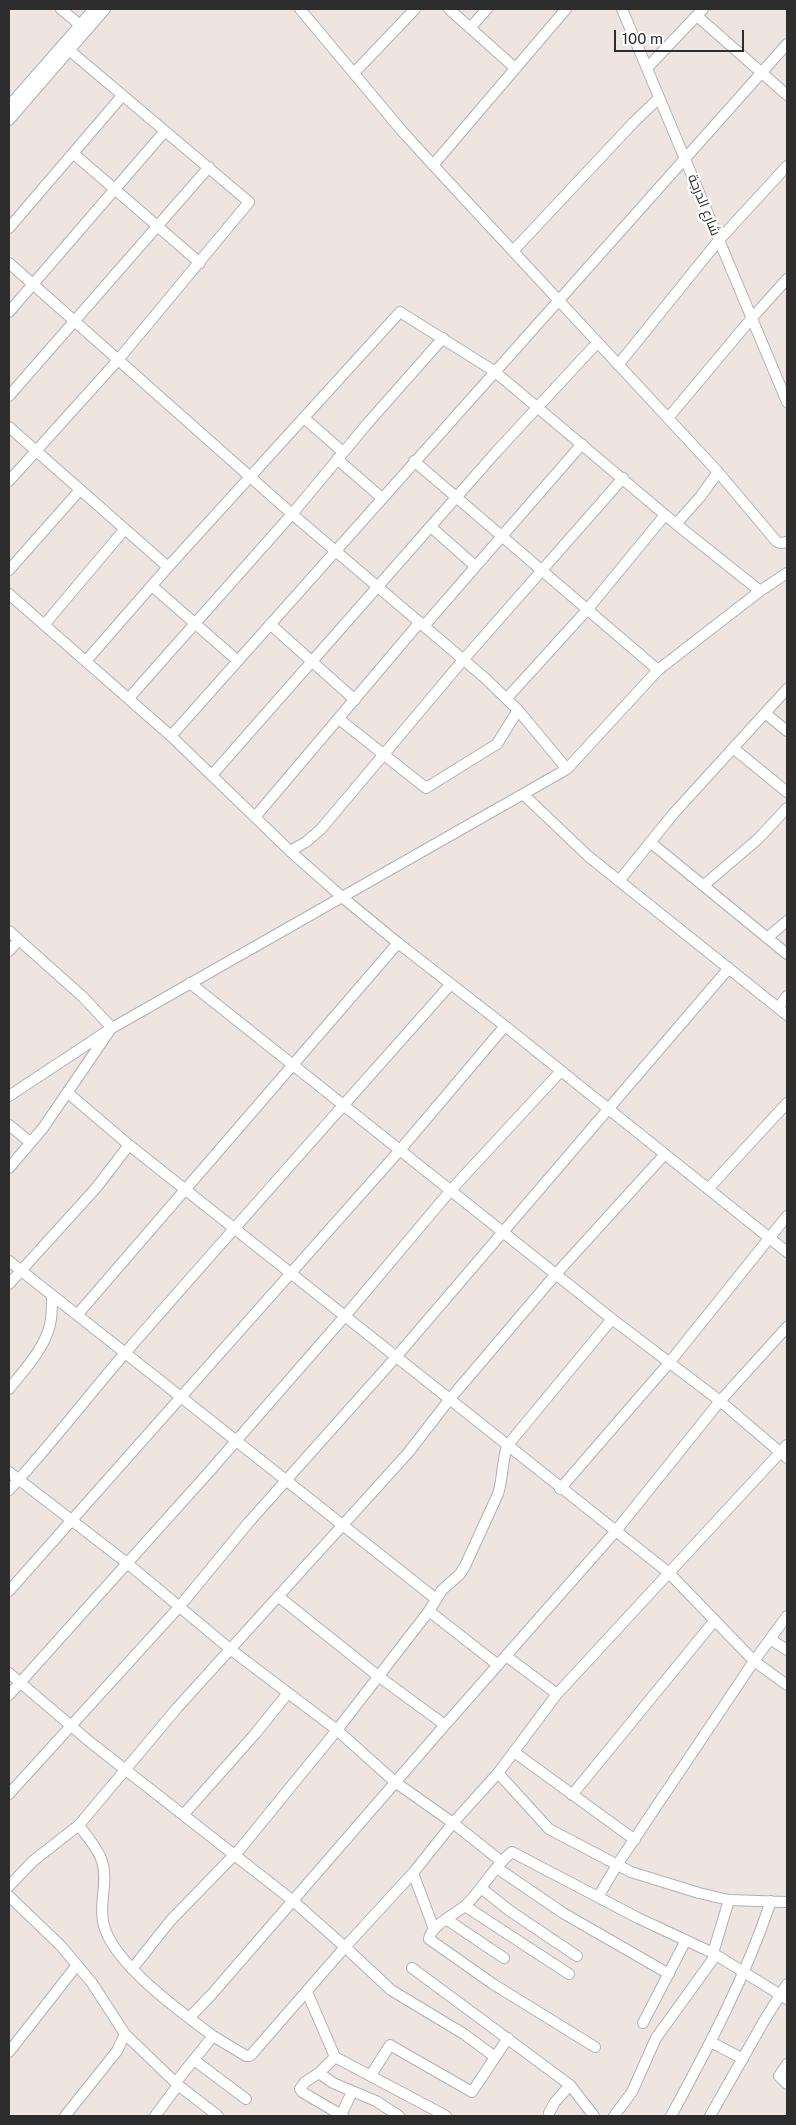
<!DOCTYPE html>
<meta charset="utf-8">
<style>
body{margin:0}
#map{position:relative;width:796px;height:2125px;overflow:hidden;background:#eee5e0;font-family:"Public Sans",sans-serif}
canvas{display:block}
.frame{position:absolute;inset:0;border:10px solid #2d2d2d;pointer-events:none}
.scale{position:absolute;left:614px;top:30px;width:130px;height:22px;box-sizing:border-box;border:2px solid #2d2d2d;border-top:0;padding-left:6px;font-size:15px;line-height:18px;white-space:nowrap;color:#2d2d2d;-webkit-text-stroke:4px #fff;paint-order:stroke}
</style>
<div id="map">
<canvas width="796" height="2125"></canvas>
<div class="frame"></div>
<div class="scale">100 m</div>
</div>
<script>
const ctx = document.querySelector('canvas').getContext('2d');
ctx.lineJoin = 'round';
function stroke(path, color, width, dash) {
  ctx.strokeStyle = color;
  ctx.lineWidth = width;
  ctx.lineCap = dash ? 'butt' : 'round';
  ctx.setLineDash(dash || []);
  ctx.stroke(path);
}
function drawText(font, color, halo, rows, align = 'center') {
  ctx.font = font + ' "Public Sans",Cairo,sans-serif';
  ctx.lineWidth = 4.5;
  ctx.setLineDash([]);
  ctx.textBaseline = 'middle';
  ctx.strokeStyle = halo;
  ctx.fillStyle = color;
  for (const [text, x, y, turn = 0] of rows) {
    ctx.save();
    ctx.translate(x, y);
    ctx.rotate((+turn || 0) * Math.PI / 180);
    ctx.textAlign = isNaN(turn) ? turn : align;
    if (halo) ctx.strokeText(text, 0, 0);
    ctx.fillText(text, 0, 0);
    ctx.restore();
  }
}
const minor = new Path2D(`
 M61 9 80 25
 M300 9 402 131 433 165 718 472 777 542 781 543 787 542
 M449 9 515 68
 M622 9 787 402
 M697 16 787 95
 M470 28 487 9
 M647 68 703 9
 M354 73 415 9
 M9 106 94 9
 M9 120 105 9
 M74 154 200 263
 M433 165 566 9
 M9 228 122 96
 M513 251 634 122 659 98
 M9 263 292 514 485 678 518 710 567 769
 M9 312 165 131
 M618 365 719 240 787 166
 M9 396 209 167
 M304 418 343 452
 M668 418 751 319 787 279
 M9 427 168 567
 M337 459 382 498
 M414 461 658 670
 M9 481 118 360 249 202 69 50
 M676 524 701 496 718 472
 M431 527 475 566
 M9 570 80 490
 M152 586 238 661
 M9 594 171 736 290 851 342 897 398 943 505 1026 787 1252
 M270 624 355 700
 M44 625 124 530
 M424 626 582 444
 M86 661 168 567 400 312 494 371 676 524 760 591
 M129 698 292 514 367 424 443 338
 M507 698 587 610 665 515
 M765 713 787 731
 M339 719 426 788 497 744 518 710
 M171 736 787 44
 M733 748 787 792
 M212 775 497 451 597 343
 M523 794 588 856 787 1015
 M255 817 420 622
 M650 842 787 954
 M290 851 306 842 321 829 464 659 623 478
 M619 881 674 813 787 689
 M704 885 758 839 787 808
 M9 931 83 997 112 1028
 M767 938 787 921
 M9 951 19 940
 M190 983 612 1319 720 1401 787 1458
 M778 1008 787 996
 M68 1093 129 1145 669 1573 754 1661 787 1685
 M9 1096 112 1028 567 769 658 670 760 591 787 573
 M9 1125 30 1142
 M9 1168 43 1128 108 1033
 M708 1189 787 1103
 M9 1261 436 1599
 M9 1284 96 1188 129 1145
 M77 1315 398 943
 M9 1389C25 1369 48 1345 51 1319 52 1311 52 1302 52 1295
 M9 1472 127 1563 230 1649 337 1730 395 1782 453 1823 502 1862
 M560 1489 669 1363 787 1216
 M9 1490C50 1446 87 1397 126 1352 233 1229 342 1107 450 985
 M9 1591 400 1150 505 1026
 M279 1597 378 1676 445 1725
 M429 1611 498 1665
 M770 1639 787 1650
 M506 1656 557 1694
 M9 1673 90 1742 292 1900 345 1947 391 1990 464 2034 495 2057
 M9 1695 209 1472 345 1316 451 1190 561 1071
 M514 1752 635 1840
 M498 1773 549 1829 631 1872 699 1893 729 1900 787 1902
 M9 1794 180 1606 249 1522 396 1357 729 968
 M572 1795 715 1620
 M184 1814 255 1734 288 1693
 M79 1825C86 1836 98 1848 102 1861 109 1882 97 1907 105 1929 118 1967 181 2012 213 2036
 M497 1868 563 1913 669 1974
 M413 1873 434 1929
 M9 1886 33 1861 79 1825 177 1708 408 1453 449 1400 556 1274 665 1154
 M481 1888 510 1911 577 1956
 M9 1896 61 1946 92 1983 125 2034 178 2085 218 2116
 M598 1897 617 1865 754 1661 787 1616
 M465 1906 569 1974
 M446 1919 504 1958
 M713 1953 729 1900
 M412 1968 570 2085 594 2116
 M132 1969 171 1920 240 1849 337 1730 429 1611 442 1590 460 1574 465 1566 498 1494C503 1478 502 1462 507 1446L612 1319
 M307 1992 335 2057 446 2116
 M189 2018 212 1994 445 1725 615 1532 720 1401 787 1327
 M643 2023 686 1940
 M711 2042 743 2059
 M595 2047 493 1984 429 1939C431 1925 456 1914 466 1905 483 1889 494 1866 512 1852L638 1918 713 1953 787 1999
 M9 2052 77 1965
 M335 2057 319 2073 305 2082 300 2089 302 2092 343 2116
 M194 2060 246 2099
 M787 2064 779 2076 787 2084
 M319 2073 333 2083 376 2101 399 2116
 M371 2075 390 2045 472 2092 508 2038
 M176 2082 213 2036 246 2056H249L252 2054 345 1947 413 1873 453 1823 498 1773 557 1694 787 1445
 M549 2113 555 2102 570 2085
 M341 2115 352 2092
 M65 2116 117 2051 125 2034
 M155 2116 178 2085
 M614 2116 632 2092 656 2038 716 1955
 M671 2116C709 2046 746 1976 771 1901
 M710 2116 764 2021 787 1984`);
const streetNames = [
 ["شارع الدرجة",704,205,68]
];
stroke(minor, '#adb1b8', 12);
stroke(minor, '#fff', 10);
drawText('14px', '#2d2d2d', '#fff', streetNames);
</script>
